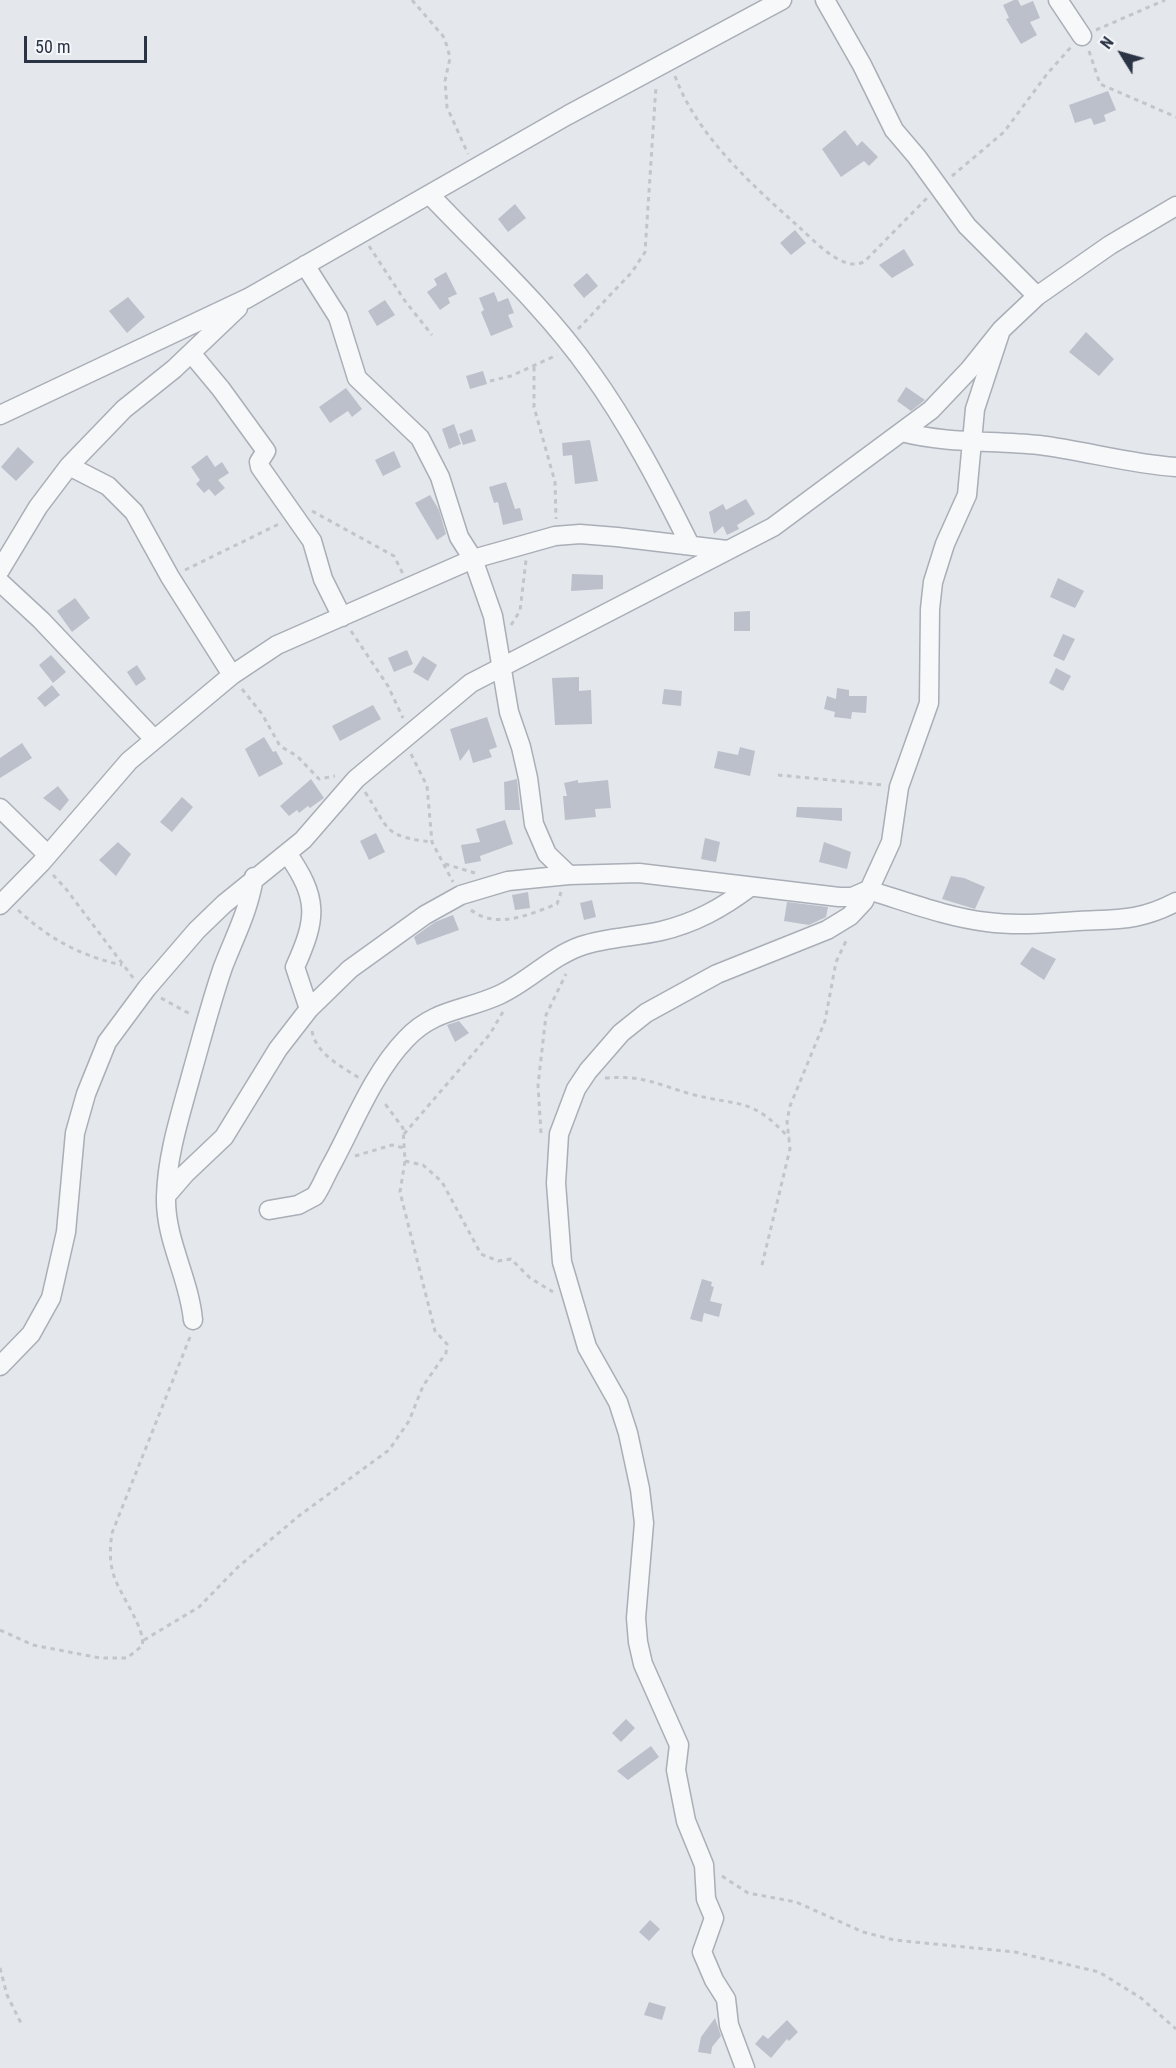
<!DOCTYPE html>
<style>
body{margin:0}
#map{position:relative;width:1176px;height:2068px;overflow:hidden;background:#e4e7ec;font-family:"Roboto Condensed",sans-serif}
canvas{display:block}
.north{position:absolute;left:1092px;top:24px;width:60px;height:60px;-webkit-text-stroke:4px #f4f6f9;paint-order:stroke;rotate:307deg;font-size:16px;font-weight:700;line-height:24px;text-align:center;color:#2b3445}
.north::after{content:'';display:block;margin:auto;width:21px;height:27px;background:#2b3445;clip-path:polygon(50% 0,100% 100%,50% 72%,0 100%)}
.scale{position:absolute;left:24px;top:36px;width:123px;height:27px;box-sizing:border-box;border:3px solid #2b3445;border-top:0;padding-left:8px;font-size:18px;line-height:21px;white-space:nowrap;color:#2b3445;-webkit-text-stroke:4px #f4f6f9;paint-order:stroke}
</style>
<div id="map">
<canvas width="1176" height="2068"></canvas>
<div class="north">N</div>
<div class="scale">50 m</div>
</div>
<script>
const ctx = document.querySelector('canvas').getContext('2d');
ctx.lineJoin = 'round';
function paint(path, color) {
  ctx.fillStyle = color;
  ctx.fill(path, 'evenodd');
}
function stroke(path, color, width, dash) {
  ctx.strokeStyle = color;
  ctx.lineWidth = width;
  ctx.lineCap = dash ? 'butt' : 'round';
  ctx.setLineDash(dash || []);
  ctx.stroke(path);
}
const building = new Path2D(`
 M1014 0H1018L1021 6 1033 1 1040 18 1030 22 1037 35 1021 44 1006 19 1009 18 1003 5Z
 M1108 91 1116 110 1104 115 1106 121 1094 125 1091 118 1075 123 1069 105Z
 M845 130 857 146 862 141 878 157 869 166 864 161 841 177 822 149Z
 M515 204 526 218 508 232 498 219Z
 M795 230 806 243 791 255 780 243Z
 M904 249 914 265 892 278 879 265Z
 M446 272 457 294 448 298 450 303 440 310 427 292 437 285 434 279Z
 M587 273 598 286 584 298 573 285Z
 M494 292 498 302 508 298 514 313 508 315 513 327 491 336 481 312 484 310 479 298Z
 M128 297 145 317 127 333 109 311Z
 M385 300 395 315 377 326 368 311Z
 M1086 332 1114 359 1099 376 1069 352Z
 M483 371 487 384 470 389 466 376Z
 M906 387 925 400 911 411 897 401Z
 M346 388 362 409 352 417 348 411 330 423 319 407Z
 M454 424 461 444 449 449 442 429Z
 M472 429 476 441 463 445 459 434Z
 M590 440 598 481 575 484 572 455 563 456 562 443Z
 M18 447 34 462 16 481 1 467Z
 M394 451 401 467 383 476 375 460Z
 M207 455 215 467 222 462 229 473 218 480 225 488 215 496 209 489 204 493 196 484 200 480 191 467Z
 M506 482 515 509 520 508 523 520 503 525 498 502 494 503 489 487Z
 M430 495 439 510 446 534 437 540 415 503Z
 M746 499 755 514 737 525 739 529 727 535 723 526 714 534 709 512 723 504 726 510Z
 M572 574 603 575V589L571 591Z
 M1058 578 1084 591 1075 608 1050 597Z
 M75 598 90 618 72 632 57 611Z
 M750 611V631H734V612Z
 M1063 634 1075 639 1064 661 1053 656Z
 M407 650 413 664 394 672 388 658Z
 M51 655 66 672 53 683 39 665Z
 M423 656 437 665 428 681 413 672Z
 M137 665 146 679 136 686 127 672Z
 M1056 668 1071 676 1063 691 1049 683Z
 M579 677V691L591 690 592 724 555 725 552 678Z
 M52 685 60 695 45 707 37 698Z
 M837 688 849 690V696H867L866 713 852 712 851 719 834 717 835 712 824 709 827 696 836 699Z
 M664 689 682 691 681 706 662 704Z
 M373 705 381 719 340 741 332 726Z
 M487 717 497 747 489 750 492 757 473 763 469 749 460 761 450 729Z
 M264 737 273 752 276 751 283 764 259 777 245 749Z
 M22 743 32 758 0 778V758Z
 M740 747 755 751 750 776 714 768 718 751 738 755Z
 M311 779 324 798 310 808 308 806 299 813 297 810 289 816 280 806Z
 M517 779 520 810H505L504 782Z
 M578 780V783L608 780 611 808 595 809 596 817 565 820 563 796H567L564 783Z
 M58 786 69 800 60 811 43 798Z
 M182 797 193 807 172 832 160 822Z
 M797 807 842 808V821L796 817Z
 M505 820 513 844 480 856 481 861 465 864 461 845 480 842 476 829Z
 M376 833 385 852 369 860 360 841Z
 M705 838 720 842 716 862 701 859Z
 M118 842 131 854 116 876 99 860Z
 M824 842 851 852 847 869 819 862Z
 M951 876 964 878 985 887 975 909 942 899Z
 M528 892 530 908 515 910 512 895Z
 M592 900 596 917 584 920 580 903Z
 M787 902 828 907 826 917 809 925 784 921Z
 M453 915 459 930 417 945 414 937 435 922Z
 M1032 947 1056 959 1044 980 1020 964Z
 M459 1021 469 1033 455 1042 447 1025Z
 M702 1279 712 1282 711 1286 714 1287 710 1301 722 1304 719 1317 704 1313 702 1322 690 1319Z
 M626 1719 635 1728 621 1742 612 1733Z
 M651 1746 659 1757 628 1780 617 1771Z
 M650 1920 660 1929 649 1941 639 1932Z
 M649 2002 666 2007 662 2020 644 2015Z
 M715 2018 721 2036 712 2047 711 2054 698 2052 701 2037Z
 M787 2020 798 2032 789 2041 787 2039 771 2058 755 2044 763 2035 768 2039Z`);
const path = new Path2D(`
 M412 0 443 36 447 46 450 58 445 81 447 107 468 154
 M1096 30 1165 0
 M1089 51 1100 84 1176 117
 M675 76C697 136 752 185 799 227 813 240 829 257 847 263 853 265 858 264 864 262L927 198
 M952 176 1004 132 1047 74 1071 47
 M369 246 405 301 432 335
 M578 329 632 272 645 252 656 86
 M534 367V407L555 482 556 519
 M490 381 511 376 557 355
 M312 511 394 556 403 574
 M185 570 279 524
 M511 625 520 611 526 560
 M351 631 388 686 403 718
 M242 689 262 714 280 746 297 756 319 779 335 776
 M411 754 427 786 432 842 453 882
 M778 775 883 785
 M365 792C390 830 382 836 432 842
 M445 864 475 873
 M53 875 66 889 134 979
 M18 910C49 939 81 956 122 965
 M471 910C497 930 530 914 557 904L561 892
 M161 998 192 1015
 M312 1031C316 1054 341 1066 359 1078
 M605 1078C643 1075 656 1084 691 1094 739 1107 751 1096 789 1138
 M541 1133 538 1085 546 1015 566 974
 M404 1134 490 1034 504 1010
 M355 1156 392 1145 404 1148
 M405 1161 423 1165 442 1182 481 1254 498 1261 511 1259 530 1278 553 1292
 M762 1265 790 1149 787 1121 790 1106 825 1021 836 962 847 939
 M0 1630 33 1645 100 1658H127L142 1646C147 1631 119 1593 114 1576 109 1561 110 1547 112 1533L190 1337
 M144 1640 199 1607 238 1567 300 1515 389 1450 409 1421 423 1386 446 1353 447 1344 435 1331 404 1208 400 1192 405 1161 403 1128 383 1101
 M722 1876 748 1893 796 1902 863 1932 894 1940 1015 1952 1099 1972 1141 1998 1176 2029
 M0 1968 7 1995 22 2025`);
const street = new Path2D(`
 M825 0 862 65 894 130 917 157 967 226 1037 296
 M1058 0 1082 36
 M431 196C485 253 544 306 590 371 629 425 660 485 690 545
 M305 265 338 317 357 378 420 438 440 477 459 537 473 559 493 616 509 712 521 747 528 778 534 824 547 854 569 875
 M191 353 221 389 266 451 259 462 260 467 312 541 323 579 342 617
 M0 415 248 298 568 115 782 0
 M902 432C948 444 993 440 1039 445 1086 451 1130 464 1176 467
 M69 466 108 486 134 512 170 577 232 675
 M0 570 38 507 69 466 124 409 174 369 238 308
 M0 582 41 620 153 738
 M0 808 48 855
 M287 853C319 899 317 918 295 967L309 1009
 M0 905 41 863 129 761 232 675 277 645 473 559 555 536 580 534 617 537 727 550
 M166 1196 185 1174 224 1137 278 1049 309 1009 350 969 425 915 461 895 508 881 569 875 639 873 839 897H852L868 890C908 902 946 917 987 922 1018 926 1049 923 1079 921 1118 919 1140 921 1176 902
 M269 1210 298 1205 315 1196C322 1186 326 1174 332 1164 354 1123 374 1072 406 1039 434 1009 464 1011 499 995 528 982 550 957 581 946 607 937 635 937 661 931 695 923 722 908 750 887
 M193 1320C189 1277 165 1240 166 1197 167 1154 181 1113 192 1072 202 1037 211 1002 223 967 235 936 249 910 254 877
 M0 1366 31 1334 51 1298 66 1232 75 1133 86 1094 107 1042 147 988 197 930 224 904 303 840 356 779 471 683 773 527 931 410 969 370 1001 330 1037 296 1110 245 1176 206
 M745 2068 729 2025 726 1999 714 1980 702 1952 714 1918 706 1899 704 1865 686 1821 676 1770 679 1745 643 1664 638 1642 636 1618 644 1523 640 1489 628 1433 618 1402 587 1347 562 1262 556 1183 559 1134 576 1089 588 1071 621 1033 646 1013 717 974 827 930 850 916 864 901 891 842 899 787 929 703 930 609 933 582 945 544 967 495 975 409 1001 330`);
paint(building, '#bbc0ca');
stroke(street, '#a9aeb7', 21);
stroke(path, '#c2c5cb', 3, [4.5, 4.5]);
stroke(street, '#f7f8fa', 18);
</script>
